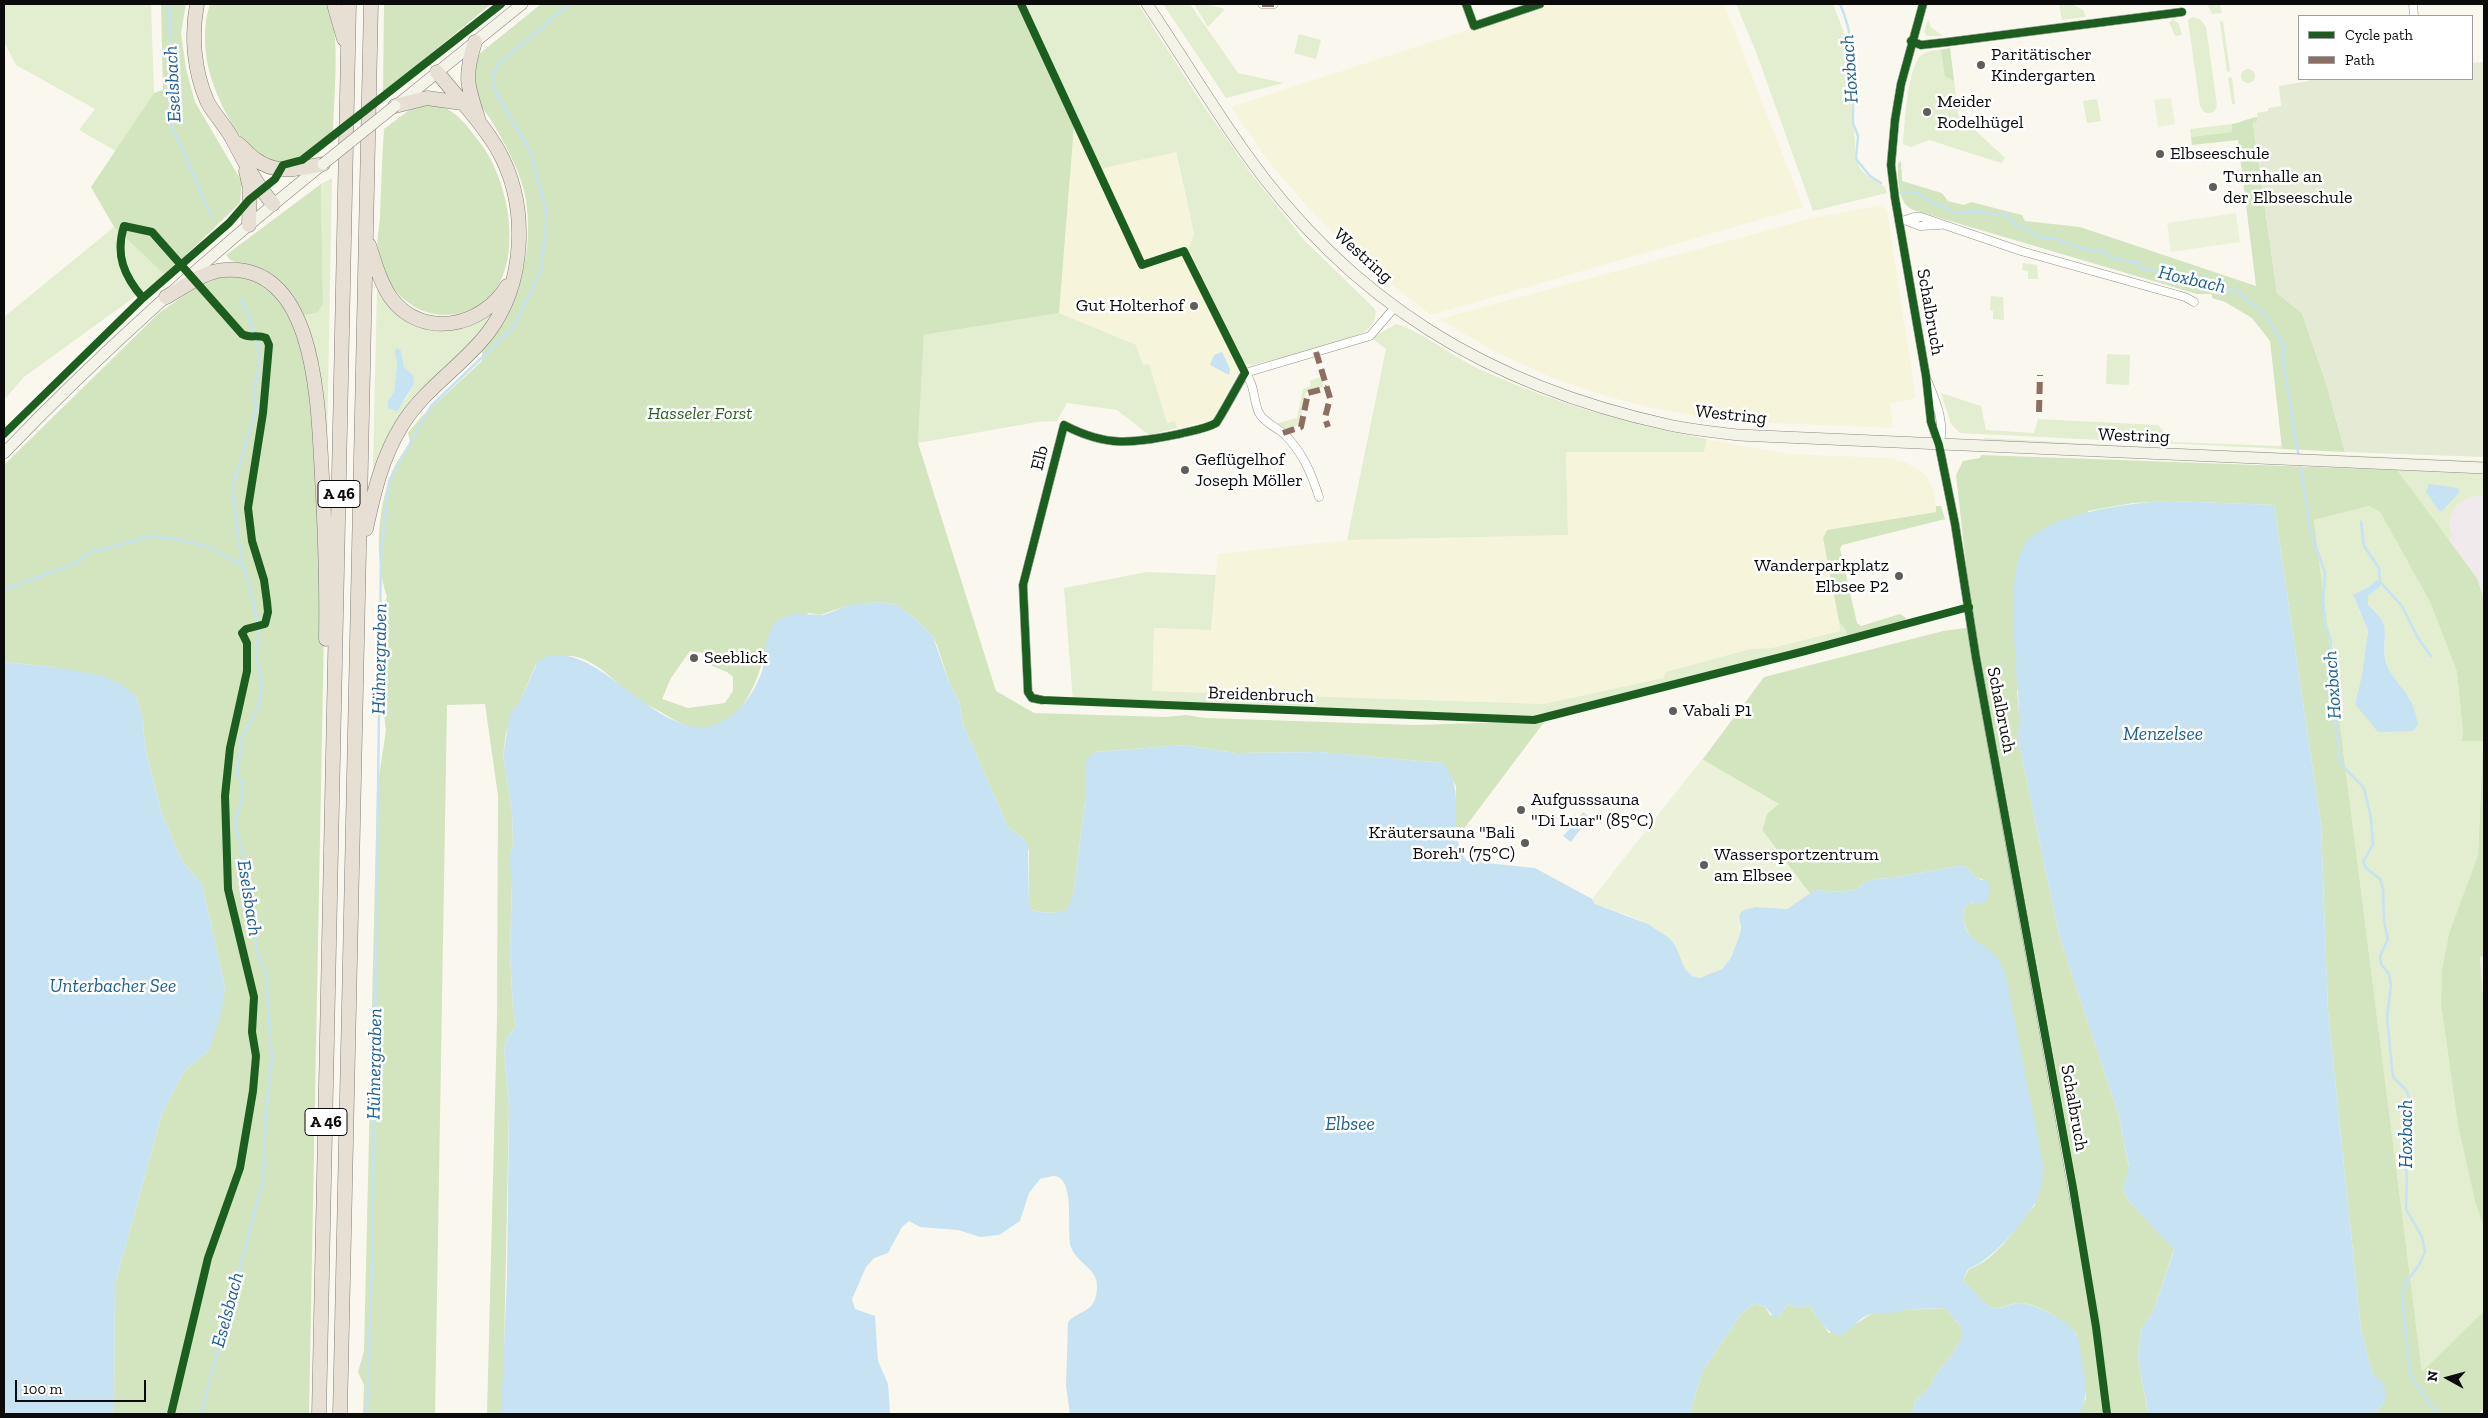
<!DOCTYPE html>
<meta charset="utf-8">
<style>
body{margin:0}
#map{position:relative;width:2488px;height:1418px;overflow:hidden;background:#faf8ee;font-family:"Zilla Slab",serif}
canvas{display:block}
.frame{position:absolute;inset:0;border:5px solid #0b0b0b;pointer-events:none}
.legend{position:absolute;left:2298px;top:15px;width:175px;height:65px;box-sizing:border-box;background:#fff;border:1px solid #9d9d9d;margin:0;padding:6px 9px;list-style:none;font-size:15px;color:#0b0b0b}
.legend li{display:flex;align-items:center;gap:10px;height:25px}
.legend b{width:25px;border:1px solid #9d9d9d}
.north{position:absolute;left:2423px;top:1353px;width:50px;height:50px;-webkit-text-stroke:4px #fff;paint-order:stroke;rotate:277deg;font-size:14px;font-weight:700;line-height:20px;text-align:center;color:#0b0b0b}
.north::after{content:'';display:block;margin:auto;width:18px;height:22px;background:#0b0b0b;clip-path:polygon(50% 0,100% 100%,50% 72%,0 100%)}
.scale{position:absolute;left:15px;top:1380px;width:131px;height:22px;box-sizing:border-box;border:2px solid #0b0b0b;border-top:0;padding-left:6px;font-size:15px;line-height:18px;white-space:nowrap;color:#0b0b0b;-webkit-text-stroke:4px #fff;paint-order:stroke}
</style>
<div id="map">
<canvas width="2488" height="1418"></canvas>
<div class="frame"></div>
<ul class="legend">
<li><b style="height:6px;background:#1b5e20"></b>Cycle path</li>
<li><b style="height:6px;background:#8d6e63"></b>Path</li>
</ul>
<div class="north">N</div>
<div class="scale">100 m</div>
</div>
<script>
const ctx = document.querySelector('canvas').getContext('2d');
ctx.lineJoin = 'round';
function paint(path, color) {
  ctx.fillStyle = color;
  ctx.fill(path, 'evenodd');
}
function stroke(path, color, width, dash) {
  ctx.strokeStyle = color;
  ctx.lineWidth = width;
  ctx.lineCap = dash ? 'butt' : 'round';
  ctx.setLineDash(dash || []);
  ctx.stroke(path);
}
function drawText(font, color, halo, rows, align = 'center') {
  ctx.font = font + ' "Zilla Slab",serif';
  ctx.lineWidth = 5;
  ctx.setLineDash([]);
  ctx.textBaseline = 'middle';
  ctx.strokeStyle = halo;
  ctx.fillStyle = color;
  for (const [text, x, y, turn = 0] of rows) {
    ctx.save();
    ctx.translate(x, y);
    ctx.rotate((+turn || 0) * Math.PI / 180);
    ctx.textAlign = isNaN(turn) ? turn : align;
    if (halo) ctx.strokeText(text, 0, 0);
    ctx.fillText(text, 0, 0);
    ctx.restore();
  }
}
const industrial = new Path2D(`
 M2401 475 2484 480V599L2477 578Z
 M2484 956V1010L2480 957Z`);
const farmland = new Path2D(`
 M1548 4H1724L1803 207 1431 315 1367 266 1311 211 1268 161 1231 107Z
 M1075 114 1100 169 1175 152 1194 233 1189 249 1242 361 1238 367V373L1214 418 1207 422 1177 428 1175 422 1167 423 1149 364 1143 365 1136 345 1059 313Z
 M1881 205 1887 211 1916 398 1890 404 1893 428 1723 421 1657 409 1602 395 1550 377 1492 350 1439 319 1813 218Z
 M1707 439 1789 454 1890 458 1905 462 1926 475 1934 491 1937 512 1826 530 1823 538 1840 631 1772 648 1750 649 1713 659 1666 672 1664 678 1544 704 1151 691 1154 628 1211 630 1218 554 1347 540 1568 535 1566 452H1704Z`);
const green = new Path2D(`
 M4 4H151L154 93 116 151 79 130 95 109 16 65 4 42Z
 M1024 4H1138L1203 105 1249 171 1304 240 1375 309C1377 317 1374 323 1368 329 1351 343 1278 358 1253 365L1246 364 1242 361 1189 249 1194 233 1176 152 1100 169Z
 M1163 4H1190L1238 73 1284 83 1226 98Z
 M1194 4H1206L1225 9 1208 27Z
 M1736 4H1833L1846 38 1855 142C1854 170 1863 173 1885 187L1887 193 1813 211 1756 52Z
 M2072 4 2083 10 2086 17 2062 20 2059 5Z
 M2207 4H2220L2222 13 2212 14Z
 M2193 17 2201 20 2206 27 2217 105C2216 112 2210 115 2204 112L2200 106 2188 20Z
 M1928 19 1931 27 1943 36H1927L1924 32Z
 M2173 19 2179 24 2182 35 2175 36 2169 22Z
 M2223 21 2230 71 2227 72 2220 22Z
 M1299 34 1321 40 1316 59 1294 53Z
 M1950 48 1958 114 2005 158 2001 163 1929 140 1911 147 1903 144C1905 125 1907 63 1923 54 1930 50 1942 50 1950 48Z
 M2241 76a7 7 0 1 1 14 0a7 7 0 1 1-14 0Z
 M2232 77 2235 104H2232L2228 78Z
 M2097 99 2101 121 2087 123 2083 101Z
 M2232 124 2233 132 2191 137 2190 129Z
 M332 178 327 442 301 316 323 303 321 184Z
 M114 227 165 275 24 377 4 400V317Z
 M2023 263 2037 265 2038 279H2028V271L2022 270Z
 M377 285 432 325 496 305 497 315 441 376 377 469 373 468ZM401 350 404 367 412 375 414 384 405 400 392 410 390 399 394 392 397 364 396 358Z
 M1991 296 2003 297 2004 320 1993 319V311L1990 310Z
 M1059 313 1136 345 1143 365 1149 364 1167 423 1175 421 1177 428 1149 435 1117 410 1067 403 1057 421 1037 422 918 443 924 335Z
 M1396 324C1424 333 1447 353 1473 366 1547 401 1626 424 1707 439L1704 452H1566L1568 535 1347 540 1386 349 1372 338Z
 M2107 354 2130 355 2129 385 2106 384Z
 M1321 377 1324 387 1306 392 1300 424 1282 430 1275 424 1297 418 1303 389 1311 386 1310 381Z
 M1941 393 1981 406 1986 430 2034 433 2038 419 2158 425 2173 442 2282 446V449L1960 433 1951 424Z
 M1985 438 2148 447 2484 461V463L1983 440Z
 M2397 470 2484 474V495C2477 496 2470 497 2464 500 2452 506 2444 525 2453 536L2447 539Z
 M2369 506 2380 512 2430 602 2457 672 2463 733 2461 740H2483L2478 855 2449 933 2442 969 2441 1004 2458 1126 2475 1202 2484 1228V1311L2422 1373 2314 520ZM2376 581 2380 587 2368 596V605C2393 623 2381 637 2386 661 2389 675 2402 688 2411 700L2355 704 2362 674 2368 631 2353 596 2369 587Z
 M1147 572 1216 575 1211 630 1154 628 1152 691 1544 704 1663 678 1666 672 1750 649 1772 648 1840 631 1839 622 1844 627 1848 636 1605 701C1597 703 1589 702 1581 704 1564 707 1549 716 1531 718L1073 700 1064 588Z`);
const forest = new Path2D(`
 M161 4H186L181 33 186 69 195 102 242 182 240 203 165 275 114 227 91 187 154 93 163 90Z
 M210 4H330C340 46 334 90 333 133 319 144 301 164 282 163 244 163 212 92 207 61 204 42 204 22 210 4Z
 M384 4H491L383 93Z
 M541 4H1024L1075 114 1059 313 924 335 918 443 996 691 1034 713 1165 717 1186 715 1205 718 1415 725 1545 721 1460 834 1456 833V786L1443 763 1319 752 1236 753 1183 745 1095 752 1085 765V802L1073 896 1068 910C1056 914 1043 913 1031 910L1029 905V851L1024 839 1008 827 963 724 959 701 950 685 937 645 933 637 918 621 897 605 879 602 846 606 820 615 809 613 769 636C761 673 743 738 691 727 679 724 668 716 657 710 649 706 641 702 634 697 616 683 594 657 570 656 560 656 546 661 536 664L520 701 515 708 506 733 503 756 512 811 513 845 511 851 512 881 510 954 513 1010 516 1026 507 1038 504 1049 509 1109 503 1401 501 1414H487L497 1020 498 796 485 704 447 705 435 1414H363L364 1385 358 1372 364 1351 377 790 386 730 381 690V678L387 663 381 609 387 597C374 557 377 511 392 472 396 462 404 452 410 442L408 433 422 416 482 361C482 336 490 337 503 318 525 283 532 241 526 200 521 172 506 145 491 120 485 111 474 98 472 87 470 77 473 62 479 54ZM690 651 703 653 705 663 727 672 733 677V691L725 703 688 708 662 699 671 678Z
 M1950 48 1954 81 1945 76 1941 50Z
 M426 103C453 105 466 124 481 144 509 181 524 260 490 297 483 304 473 309 464 312 423 325 386 294 378 254 376 243 379 228 380 217 381 188 382 158 384 129L408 111Z
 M2257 117 2258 122 2253 123 2277 293 2302 313 2327 386 2345 452 2282 449 2270 341 2252 318 2225 302 2212 298V294H2197L1913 210C1897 202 1898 180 1898 164L1901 161 1902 181 1942 193 1948 201 1964 205 1971 202 2022 215 2025 221 2080 227 2256 286 2238 140 2192 145 2191 137 2232 132V124C2241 123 2247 118 2257 117Z
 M321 184 323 303 318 312 301 316 290 292 277 281 261 271 230 260 226 255Z
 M216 276H244L263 284 277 295 295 327 311 385 325 578 309 1414H112L114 1406 115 1284 162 1114 183 1073 209 1050 225 987 202 884 182 861 161 811 146 752 142 716 136 696 53 667 4 662V465L159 313 206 280Z
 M1981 455 2397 470 2477 578 2484 599V956L2480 957 2484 1010V1228L2475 1202 2458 1126 2441 1004 2442 969 2449 933 2478 855 2483 741H2461L2463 733 2457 672 2430 602 2380 512 2369 506 2314 520 2422 1372 2484 1311V1409L2478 1414H2375L2386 1399 2373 1375 2361 1330 2328 1011 2321 825 2274 505 2171 501 2133 503 2088 511 2017 691 2020 723 2018 739 2059 935 2118 1113 2129 1168 2123 1189 2128 1200 2174 1249 2152 1314 2141 1329 2138 1358 2148 1414H2079L2086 1398 2076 1333C2066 1321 2036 1303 2020 1303 2009 1303 2000 1311 1989 1307L1963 1280 1969 1269C1997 1260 2016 1227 2035 1205L1996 957C1977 941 1957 933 1966 905L1974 903H1984L1983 879 1976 878 1967 867 1957 866 1893 878 1874 879 1863 883 1858 889 1841 892 1815 890 1810 894 1762 830 1767 814 1688 779 1764 677 1943 631 1973 627 1956 475 1963 461 1980 458Z
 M1936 506H1941L1945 519 1842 545 1840 549 1857 623 1861 626 1900 614 1906 618 1903 624 1848 636 1844 627 1839 622 1823 538 1827 530 1936 512Z
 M1755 1303 1765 1307 1770 1315 1779 1316 1788 1304 1798 1308 1809 1306 1829 1333C1839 1329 1850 1327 1859 1322 1864 1319 1866 1316 1872 1314 1896 1308 1920 1310 1945 1308L1962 1328V1338L1950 1357 1934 1376 1930 1387 1916 1400 1911 1414H1690L1702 1372 1741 1314Z`);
const cemetery = new Path2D(`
 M2484 62V457L2345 452 2327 386 2302 313 2277 293 2253 122 2258 121 2257 113 2268 111V108L2281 106 2279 86 2309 81V79H2472V63Z`);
const pitch = new Path2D(`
 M2171 98 2175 124 2158 127 2154 100Z
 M2236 213 2240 242 2171 252 2167 223Z
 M1702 759 1779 804 1767 814 1762 830 1810 894 1787 909 1756 907 1739 917C1743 939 1734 966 1711 974 1705 977 1699 979 1692 976 1680 970 1680 948 1668 938 1649 920 1619 913 1595 904L1592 899Z`);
const water = new Path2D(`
 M396 348 401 350 404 367 413 375 414 384 397 411 388 408V401L394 392 397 364 395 352Z
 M1222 352 1230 369 1229 375 1210 365 1214 355Z
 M2429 484 2458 488 2459 493 2442 511H2439L2426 492Z
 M2171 501 2274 505 2321 825 2328 1011 2361 1330 2373 1375 2384 1383 2386 1399 2375 1414 2148 1413 2138 1358 2141 1329 2152 1314 2174 1250 2128 1200 2123 1189 2129 1167 2118 1113 2059 935 2018 739C2021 715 2017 690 2016 666 2014 636 2009 575 2022 549 2040 513 2134 502 2171 501Z
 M2376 580 2380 582V587L2368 596V605C2395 626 2380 637 2386 662 2390 676 2402 686 2409 698 2414 706 2416 716 2418 724L2413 731 2378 732 2355 704 2362 674 2368 631 2353 595 2369 587Z
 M879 602 897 605 918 621 933 637 950 685 959 701 963 724 1008 827 1024 839 1028 845 1029 905 1031 910C1043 913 1056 914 1067 910L1073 896 1085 802V765L1088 758 1095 752 1183 745 1236 753 1320 752 1443 763C1469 791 1444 832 1467 861L1535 868 1592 899 1595 904 1648 924 1668 937 1675 945 1685 969 1692 976 1700 978 1722 969 1731 958 1739 937 1741 928 1739 917 1741 912 1747 909 1756 907 1787 909 1815 890 1841 892 1858 889 1863 883 1874 879 1893 878 1957 866 1967 867 1976 878 1989 882C1990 891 1990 897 1984 903H1974L1966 905C1956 938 1980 938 1997 957 2000 961 2002 967 2005 971L2044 1168C2042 1180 2041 1194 2034 1205 2022 1225 1990 1262 1968 1269L1963 1280 1989 1307C2000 1311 2008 1304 2019 1303 2031 1302 2069 1321 2075 1332 2080 1341 2081 1356 2083 1366 2086 1382 2088 1401 2079 1414H1911L1916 1400 1930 1387 1934 1376 1950 1357 1962 1338V1328L1945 1308C1926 1309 1909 1308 1891 1313 1882 1315 1872 1311 1864 1317 1855 1323 1850 1331 1840 1336 1823 1331 1820 1319 1809 1306L1798 1308 1788 1304 1779 1316 1774 1317 1765 1307 1755 1303 1741 1314 1702 1372 1690 1414H1070L1066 1386 1068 1322C1081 1308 1096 1314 1097 1287 1098 1268 1076 1263 1071 1247 1066 1231 1076 1180 1055 1176 1051 1176 1044 1178 1040 1179L1029 1193 1020 1221 999 1235 980 1237 958 1230 920 1227 909 1221 902 1227 888 1253 874 1258 866 1267 852 1299 855 1309 875 1316 878 1361 888 1384 890 1414H501L507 1277 509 1109 504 1049 507 1038 516 1026 513 1010 510 954 512 881 509 858 513 845 512 811 503 756 510 714 520 701 538 661C589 631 647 729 702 727 732 726 755 695 763 668 766 653 765 628 780 619 793 611 807 615 821 615 830 614 837 609 846 606 856 603 869 604 879 602Z
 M4 662 53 667 104 676 122 685 136 696 142 716 146 752 161 811 182 861 202 884 225 987 220 1018 209 1050 183 1073 162 1114 115 1284 114 1406 112 1414H4Z
 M1583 812 1592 819 1588 825 1585 823 1571 842 1563 836 1575 823 1572 821 1575 814 1577 820Z`);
const stream = new Path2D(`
 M169 4 173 128 211 216
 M1840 4C1857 41 1853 83 1853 123L1858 136 1856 159 1870 176 1881 183
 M1900 193 1916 192 1934 204 1942 206 1952 213 1981 211 1992 215H2007L2016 226H2023L2039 237 2057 239 2084 249 2104 252 2112 258 2138 263 2142 269 2173 274 2182 279 2207 282 2218 288 2238 291C2246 300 2259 307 2266 316 2273 325 2275 335 2284 344L2283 360 2299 458
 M2300 463 2310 529 2325 573 2323 603 2325 623 2331 641 2329 664 2340 763 2364 788 2371 818 2373 844 2363 862 2366 868 2380 879 2383 889 2384 921 2388 939 2380 956 2381 964 2389 974 2391 985 2387 1017 2393 1077 2407 1091 2410 1104 2404 1157 2407 1176 2406 1209 2422 1237 2425 1252 2419 1265 2405 1284 2402 1295 2410 1374 2429 1404 2439 1414
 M2361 522 2364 546 2379 568 2380 582 2402 606 2418 638 2431 656
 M4 590 76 563 89 553 152 536 181 540 212 548 243 566
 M201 1414 263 1180 266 1111 272 1059 266 975 257 952 253 913 242 873 243 857 235 824 242 797V782L237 774 242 737 259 706 262 682 256 654 259 633 253 601 241 556 232 489 256 410 254 389 259 367 258 348 249 317 241 299
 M367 1414 372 1265 381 553 389 481 431 406 513 328 541 271 547 216 531 152 496 93 492 78 498 64 570 4`);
const minor = new Path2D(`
 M1262 4H1274
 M1466 4 1474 26 1540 4
 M1923 4 1901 84 1895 120 1891 165 1895 198 1926 376 1931 422 1939 445 1955 524 1976 658 2075 1204
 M2413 4 2414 16
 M1911 41 1921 45 1948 42 2182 12
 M1907 221 1920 226 1940 225
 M1899 222 1914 217H1921L2021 251 2185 297 2194 302
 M1245 373C1255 384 1253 400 1259 413 1264 422 1275 427 1283 433 1302 451 1311 472 1319 497
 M1928 382C1936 402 1946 424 1939 445
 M1042 700 1032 698 1028 692 1023 585 1064 425C1108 448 1132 443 1179 434 1190 431 1206 429 1216 423 1219 420 1240 381 1245 373L1370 336 1395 307`);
const secondary = new Path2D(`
 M1147 4C1180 53 1210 103 1244 151 1351 303 1490 386 1669 425 1692 430 1715 432 1738 435L2484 468
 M397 105 522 4
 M4 453C103 350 211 254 323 164`);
const motorway = new Path2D(`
 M197 4C191 36 194 71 207 101 214 115 226 126 233 140 245 163 256 184 273 204
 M334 4 344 39
 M475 42C464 76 467 85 478 118
 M395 106 427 98 462 103
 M237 143C244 148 248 154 255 159 276 175 298 169 323 164
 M246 171 250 188 249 225
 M369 245C375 263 380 282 391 298 422 340 483 327 507 286
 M166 297C183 288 204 271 224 270 319 262 318 413 322 476 325 530 327 584 326 639
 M366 529C374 492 382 457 402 425 424 389 461 367 487 334 526 284 529 205 498 150 482 122 457 97 437 72
 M319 1414 349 4
 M340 1414 371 4`);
const secondaryBridge = new Path2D(`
 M323 164 395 106`);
const quiet = new Path2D(`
 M1262 4H1274
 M1316 352 1330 398 1325 418 1328 427
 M2039 412 2040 375
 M1283 433 1301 427 1308 393 1327 388`);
const cycleway = new Path2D(`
 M1021 4 1142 265 1184 251 1245 373C1240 381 1219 420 1216 423 1206 429 1190 431 1179 434 1132 443 1108 448 1064 425L1023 585 1028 692 1032 698 1042 700 1534 720 1805 651 1969 607
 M1466 4 1474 26 1540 4
 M1923 4 1901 84 1895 120 1891 165 1895 198 1926 376 1931 422 1939 445 1955 524 1976 658 2073 1188 2096 1327 2107 1414
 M1911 41 1921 45 1948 42 2182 12
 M143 298C124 276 115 255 124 226L152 232 242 334C250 339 257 334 266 338L269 345 263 413 248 508 252 541 264 580 267 602 268 612 265 624 246 629 242 633 247 643V671L230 748 225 796 228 889 254 997 252 1032 256 1056 253 1091 240 1168 208 1258 171 1414
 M4 434 143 298 229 223 249 200 275 179 283 165 302 160 501 4`);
const markers = [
 [1981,65,5,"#5f5e5a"],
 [1927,112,5,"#5f5e5a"],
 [2160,154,5,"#5f5e5a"],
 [2213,187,5,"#5f5e5a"],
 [1194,306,5,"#5f5e5a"],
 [1185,470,5,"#5f5e5a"],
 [1899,576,5,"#5f5e5a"],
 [694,658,5,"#5f5e5a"],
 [1673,711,5,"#5f5e5a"],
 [1521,810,5,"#5f5e5a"],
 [1525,843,5,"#5f5e5a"],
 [1704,865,5,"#5f5e5a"]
];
const shields = [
 [339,494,42],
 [326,1122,42]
];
const shieldNames = [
 ["A 46",339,494],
 ["A 46",326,1122]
];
const poiNames = [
 ["Paritätischer",1991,55],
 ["Kindergarten",1991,76],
 ["Meider",1937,102],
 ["Rodelhügel",1937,123],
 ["Elbseeschule",2170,154],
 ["Turnhalle an",2223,177],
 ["der Elbseeschule",2223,198],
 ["Gut Holterhof",1184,306,"right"],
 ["Geflügelhof",1195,460],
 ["Joseph Möller",1195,481],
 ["Wanderparkplatz",1889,566,"right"],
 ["Elbsee P2",1889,587,"right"],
 ["Seeblick",704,658],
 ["Vabali P1",1683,711],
 ["Aufgusssauna",1531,800],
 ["\"Di Luar\" (85°C)",1531,821],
 ["Kräutersauna \"Bali",1515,833,"right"],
 ["Boreh\" (75°C)",1515,854,"right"],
 ["Wassersportzentrum",1714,855],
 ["am Elbsee",1714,876]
];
const streetNames = [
 ["Westring",1363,256,42],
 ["Schalbruch",1930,312,80],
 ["Westring",1731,415,6],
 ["Westring",2134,436,2],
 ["Elb",1040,458,-76],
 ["Breidenbruch",1261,695,2],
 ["Schalbruch",2001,710,79],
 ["Schalbruch",2074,1108,80]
];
const parkNames = [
 ["Hasseler Forst",700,414]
];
const waterNames = [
 ["Hoxbach",1850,69,-94],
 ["Eselsbach",173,84,-93],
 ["Hoxbach",2192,280,13],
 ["Hühnergraben",380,659,-89],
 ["Hoxbach",2333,685,-94],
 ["Menzelsee",2163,735],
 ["Eselsbach",249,898,81],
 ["Unterbacher See",113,987],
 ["Hühnergraben",375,1064,-89],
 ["Elbsee",1350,1125],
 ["Hoxbach",2407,1134,-90],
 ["Eselsbach",228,1310,-75]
];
paint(industrial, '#f1eaec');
paint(farmland, '#f6f4db');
paint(green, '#e2eecf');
paint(forest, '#d2e5be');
paint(cemetery, '#e5ead4');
paint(pitch, '#ecf2d9');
paint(water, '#c7e2f2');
stroke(stream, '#c7e2f2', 2.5);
stroke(minor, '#93928d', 9);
stroke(secondary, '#898884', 12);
stroke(motorway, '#807f7a', 15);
stroke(minor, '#fefefc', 8);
stroke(secondary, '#f4f3e8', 11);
stroke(motorway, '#e7ded4', 14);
stroke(secondaryBridge, '#898884', 12, []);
stroke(secondaryBridge, '#f4f3e8', 11);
stroke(quiet, '#8d6e63', 6, [12, 6]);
stroke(cycleway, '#1b5e20', 8);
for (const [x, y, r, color] of markers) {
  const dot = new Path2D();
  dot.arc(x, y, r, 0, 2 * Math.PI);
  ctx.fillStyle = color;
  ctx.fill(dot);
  stroke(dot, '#fff', 2);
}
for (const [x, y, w] of shields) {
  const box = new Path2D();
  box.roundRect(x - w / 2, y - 13.5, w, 27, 4);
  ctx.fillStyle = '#fff';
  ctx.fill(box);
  stroke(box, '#0b0b0b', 1);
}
drawText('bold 16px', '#0b0b0b', null, shieldNames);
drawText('18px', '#0b0b0b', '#fff', poiNames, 'left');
drawText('18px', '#0b0b0b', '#fff', streetNames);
drawText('italic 18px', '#2b5f1f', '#fff', parkNames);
drawText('italic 19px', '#1b5e97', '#fff', waterNames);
</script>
